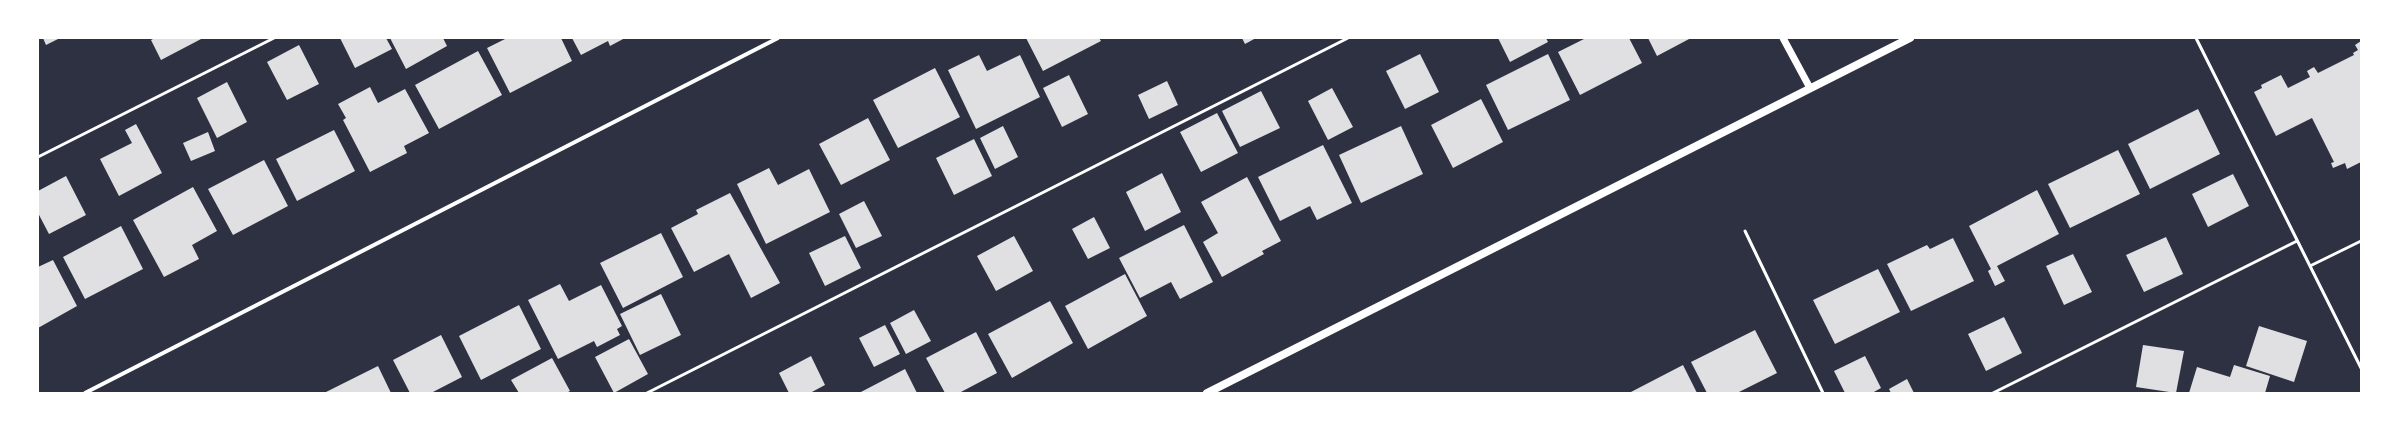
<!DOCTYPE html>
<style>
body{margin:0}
#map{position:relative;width:2399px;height:431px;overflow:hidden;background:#2d3142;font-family:Figtree,sans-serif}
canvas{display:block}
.frame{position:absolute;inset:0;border:39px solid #fff;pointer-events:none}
</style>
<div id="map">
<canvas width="2399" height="431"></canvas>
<div class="frame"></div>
</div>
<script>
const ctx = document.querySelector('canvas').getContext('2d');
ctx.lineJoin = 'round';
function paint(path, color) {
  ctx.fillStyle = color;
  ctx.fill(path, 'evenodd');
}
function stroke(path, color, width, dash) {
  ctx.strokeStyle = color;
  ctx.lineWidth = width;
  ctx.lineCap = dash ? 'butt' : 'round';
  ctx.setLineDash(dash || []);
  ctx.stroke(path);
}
const building = new Path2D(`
 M43 38H60L46 45Z
 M155 38H203L161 60 151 40Z
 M340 38H386L392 49 355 68Z
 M390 38H443L447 46 406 69Z
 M507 38H561L572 61 510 93 487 48Z
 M572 38H625L610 46 608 41 581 55Z
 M1026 38H1099L1101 41 1043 71Z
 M1242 38H1256L1245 44Z
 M1498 38H1546L1548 42 1510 62Z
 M1586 38H1629L1642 63 1580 95 1558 52Z
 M1648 38H1691L1657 56Z
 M2361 41V162L2347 169 2345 163 2333 168 2331 163 2334 162 2312 118 2276 136 2254 92 2262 88 2261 85 2281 75 2288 88 2310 77 2307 71 2314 67 2318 73 2354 55 2353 53 2358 50 2355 45Z
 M299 45 319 84 287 100 267 62Z
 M478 51 502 95 439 129 415 85Z
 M1420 54 1439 92 1405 109 1386 71Z
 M1548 54 1570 100 1508 130 1486 85Z
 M979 55 987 71 1020 55 1040 97 976 129 948 70Z
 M935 68 960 117 898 148 873 100Z
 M1069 75 1088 114 1062 127 1043 88Z
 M1167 81 1178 105 1149 119 1138 95Z
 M227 82 247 122 217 138 197 98Z
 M370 87 378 103 405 89 429 133 404 146 407 153 370 172 343 120 346 118 338 104Z
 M1332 88 1353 127 1328 140 1308 101Z
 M1261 91 1280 128 1240 147 1222 111Z
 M1481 99 1503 142 1453 168 1431 125Z
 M2198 109 2220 154 2150 189 2128 144Z
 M1217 113 1238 153 1201 172 1180 132Z
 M868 118 890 160 841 185 819 144Z
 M136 124 162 173 119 196 100 159 132 143 125 130Z
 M1003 126 1018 157 995 169 980 138Z
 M1401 126 1423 174 1361 203 1339 155Z
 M334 130 355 171 297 201 276 159Z
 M208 132 215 151 191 161 183 143Z
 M974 139 992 176 954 195 936 158Z
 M1323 145 1352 203 1317 220 1310 206 1280 221 1258 177Z
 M2118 150 2140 194 2070 228 2048 184Z
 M264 160 288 206 233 235 208 189Z
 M769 168 778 185 809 169 830 212 766 244 737 184Z
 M1162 173 1181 212 1145 231 1126 192Z
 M2233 174 2249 206 2208 227 2192 194Z
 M66 176 86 215 49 234 38 213V191Z
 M1247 177 1281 241 1262 251 1264 254 1222 277 1203 242 1218 233 1201 202Z
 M193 187 217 231 192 245 199 259 164 277 133 220Z
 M2037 190 2059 234 1997 266 2005 281 1995 286 1988 271 1991 269 1969 226Z
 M730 193 780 283 751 298 729 254 694 272 671 228 698 214 696 210Z
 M864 201 882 236 856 248 839 214Z
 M1094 217 1110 248 1088 259 1072 229Z
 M1184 225 1213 282 1180 299 1171 282 1140 298 1119 258Z
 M121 226 143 269 85 299 63 257Z
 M661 233 683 277 623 308 600 263Z
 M845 236 861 268 825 286 809 253Z
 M1014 236 1033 271 996 291 977 256Z
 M2166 237 2183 274 2144 292 2126 255Z
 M1953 238 1974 281 1911 311 1887 264 1927 245 1930 249Z
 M2073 254 2092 292 2064 305 2046 266Z
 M53 260 77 306 38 328V267Z
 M1878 269 1900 312 1835 344 1813 300Z
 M1125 274 1147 316 1088 349 1065 306Z
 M560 284 569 301 601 285 622 326 617 329 620 335 597 347 594 341 558 359 528 300Z
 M661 294 681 335 640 355 620 314Z
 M1050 301 1073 343 1012 378 988 334Z
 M519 305 541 349 481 380 459 336Z
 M914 310 931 341 906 354 890 323Z
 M2004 317 2022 353 1986 371 1968 334Z
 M885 325 900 354 874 367 859 338Z
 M2259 326 2307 341 2294 382 2246 366Z
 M1755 330 1777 373 1737 393H1707L1691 362Z
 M976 332 997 373 959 393H945L926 358Z
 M441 335 462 377 431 393H410L393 360Z
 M629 339 648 374 614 393 595 357Z
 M2143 345 2184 351 2176 393 2136 387Z
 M811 356 825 385 810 393H789L779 373Z
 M1865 356 1881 388 1872 393H1845L1834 371Z
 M552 358 570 391 566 393H519L511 380Z
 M1683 365 1697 393H1629Z
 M2234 365 2270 376 2265 393H2189L2197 367 2230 377Z
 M378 366 391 393H324Z
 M905 369 917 393H859Z
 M1907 379 1914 393H1891L1889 389Z`);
const service = new Path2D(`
 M2196 38 2361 368
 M38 157 274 38
 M1745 231 1823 393
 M2310 266 2361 241
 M647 393 1348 38
 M1993 393 2297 241`);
const minor = new Path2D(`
 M85 393 778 38`);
const tertiary = new Path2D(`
 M1783 38 1810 88`);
const secondary = new Path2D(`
 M1207 393 1910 38`);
paint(building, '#e0e0e3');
stroke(service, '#fff', 3);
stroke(minor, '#fff', 4);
stroke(tertiary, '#fff', 7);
stroke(secondary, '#fff', 8);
</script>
